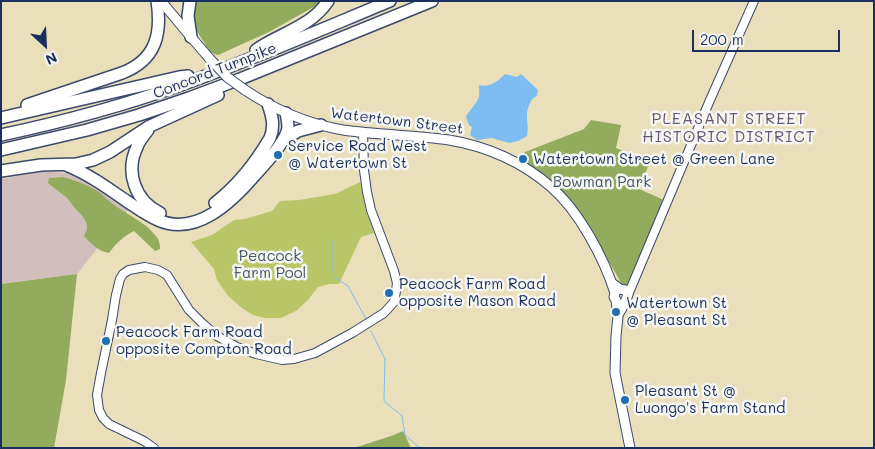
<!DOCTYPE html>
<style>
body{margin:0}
#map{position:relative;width:875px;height:449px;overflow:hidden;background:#e9dfba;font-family:Mali,sans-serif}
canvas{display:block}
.frame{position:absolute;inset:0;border:2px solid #1b2f5e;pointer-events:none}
.north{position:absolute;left:20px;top:20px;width:50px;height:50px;-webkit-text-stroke:4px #f6f6f2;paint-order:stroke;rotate:155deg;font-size:14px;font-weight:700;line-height:20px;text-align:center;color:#1b2f5e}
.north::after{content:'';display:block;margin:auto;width:18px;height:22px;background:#1b2f5e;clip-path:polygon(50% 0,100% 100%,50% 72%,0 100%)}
.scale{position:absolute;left:692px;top:30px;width:148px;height:22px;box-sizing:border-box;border:2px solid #1b2f5e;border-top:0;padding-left:6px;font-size:15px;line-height:18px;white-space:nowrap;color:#1b2f5e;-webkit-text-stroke:4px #f6f6f2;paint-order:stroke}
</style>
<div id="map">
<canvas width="875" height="449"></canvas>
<div class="frame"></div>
<div class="north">N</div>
<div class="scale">200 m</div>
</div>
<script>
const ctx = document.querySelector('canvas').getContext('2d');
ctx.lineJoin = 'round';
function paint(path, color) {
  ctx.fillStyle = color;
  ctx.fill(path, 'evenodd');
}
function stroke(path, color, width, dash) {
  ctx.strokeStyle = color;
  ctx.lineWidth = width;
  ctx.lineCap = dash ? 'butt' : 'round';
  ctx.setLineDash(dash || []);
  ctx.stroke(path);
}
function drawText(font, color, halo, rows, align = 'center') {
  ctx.font = font + ' Mali,sans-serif';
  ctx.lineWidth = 5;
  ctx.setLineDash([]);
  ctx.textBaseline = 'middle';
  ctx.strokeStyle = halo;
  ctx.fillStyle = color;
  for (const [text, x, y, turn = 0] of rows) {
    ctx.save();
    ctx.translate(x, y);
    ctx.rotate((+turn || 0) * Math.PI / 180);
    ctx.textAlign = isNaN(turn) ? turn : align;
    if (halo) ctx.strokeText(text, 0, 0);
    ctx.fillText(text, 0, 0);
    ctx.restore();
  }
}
const industrial = new Path2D(`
 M45 171 67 173 82 179 99 188 128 210 77 274 1 284V179Z`);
const green = new Path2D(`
 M360 182 365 207 374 233 361 237 339 284H329L318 287 308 300 296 311 281 318H265L253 315 242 308 228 296 217 280 214 269 191 242 212 235 234 220 245 219 272 211 280 201 299 200 335 194Z`);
const forest = new Path2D(`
 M195 1H320L319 4 269 32 218 55C208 52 209 51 204 42 193 26 192 21 195 1Z
 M591 120 621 125 616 148 650 162 639 189 664 200 628 286H623L587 224 549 179 524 161C521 158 522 155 525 152L584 129Z
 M63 177C75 180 88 185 99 192 105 197 111 203 117 207 129 215 147 224 155 235 159 239 160 243 160 249L155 251 134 231C124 236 116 243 109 253 98 251 91 244 84 236 92 224 83 217 75 208 72 205 70 201 67 198 61 193 54 188 48 183L49 178Z
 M77 274 66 380 54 448H1V284Z
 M403 431 411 448H354L394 435Z`);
const water = new Path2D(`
 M505 74 517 77 521 74 538 90 537 96 533 98C522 115 530 120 527 136L518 141 509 143 492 138 477 140 470 135 472 127 469 125 466 117C469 110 476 105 478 99 480 95 479 90 479 85 490 88 498 81 505 74Z`);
const stream = new Path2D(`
 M332 272V240
 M334 277 348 286 366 319
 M371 331 385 359 384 401 402 416 405 435 420 448`);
const tertiary = new Path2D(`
 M628 295 710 100 754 1
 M154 448 144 441 109 424 103 418 99 410 97 395 101 373 112 320 116 295 120 279 123 274 129 270 145 267 158 270 167 275 189 310 202 323 217 336 237 347 256 354 282 360 294 359 315 353 352 333 384 313 394 302 396 291 397 283 394 271 371 210 367 192 364 170 363 132`);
const secondary = new Path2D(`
 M161 1 191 37`);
const primary = new Path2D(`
 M191 37 210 59
 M245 90C275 110 308 124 343 130 378 135 414 135 449 140 486 146 523 162 551 187 579 211 604 258 615 293L614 297 616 300 618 316 616 336 615 373 630 448
 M612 283 620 289 625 290 628 294C627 299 621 310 618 315`);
const motorway = new Path2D(`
 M190 1 188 16 191 37
 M256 50C280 33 311 27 328 1
 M27 105 122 73C156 60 162 34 157 1
 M1 118 179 77 188 76
 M148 130C144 135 139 141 137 147 125 172 135 201 160 213
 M1 135C62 122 122 106 181 85 251 60 320 30 390 1
 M283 141 298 131 321 125
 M1 150 87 130 139 115 189 98 240 79 432 1
 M66 165C88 174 105 186 125 200 136 207 146 215 158 220 196 237 232 202 255 175 264 165 286 142 288 128 288 123 287 118 286 113
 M1 171 41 165 76 164 93 160 110 152 148 127 218 95
 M215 203C237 186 256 162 270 138 275 126 272 116 268 104`);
const primaryBridge = new Path2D(`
 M210 59 227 77 245 90`);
const markers = [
 [278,155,5,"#1f6fb2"],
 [523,159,5,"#1f6fb2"],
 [389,293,5,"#1f6fb2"],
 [616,312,5,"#1f6fb2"],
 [106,341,5,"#1f6fb2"],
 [625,400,5,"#1f6fb2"]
];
const streetNames = [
 ["Concord Turnpike",215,71,-21],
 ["Watertown Street",397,121,7]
];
const poiNames = [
 ["Service Road West",288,146],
 ["@ Watertown St",288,163],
 ["Watertown Street @ Green Lane",533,159],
 ["Peacock Farm Road",399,284],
 ["opposite Mason Road",399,301],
 ["Watertown St",626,303],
 ["@ Pleasant St",626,320],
 ["Peacock Farm Road",116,332],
 ["opposite Compton Road",116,349],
 ["Pleasant St @",635,391],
 ["Luongo's Farm Stand",635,408]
];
const parkNames = [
 ["Bowman Park",602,182],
 ["Peacock",270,256],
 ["Farm Pool",270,273]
];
const neighbourhoodNames = [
 ["PLEASANT STREET",729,119],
 ["HISTORIC DISTRICT",729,137]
];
paint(industrial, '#d1bfbd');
paint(green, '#b9c668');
paint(forest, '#92ab5c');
paint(water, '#7dbdf2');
stroke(stream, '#7dbdf2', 1);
stroke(tertiary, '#3a496c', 10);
stroke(secondary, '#3a496c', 11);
stroke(primary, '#3a496c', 11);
stroke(motorway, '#3a496c', 14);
stroke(tertiary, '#fff', 8);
stroke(secondary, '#fff', 9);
stroke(primary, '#fff', 9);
stroke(motorway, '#fff', 11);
stroke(primaryBridge, '#3a496c', 11, []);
stroke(primaryBridge, '#fff', 9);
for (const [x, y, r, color] of markers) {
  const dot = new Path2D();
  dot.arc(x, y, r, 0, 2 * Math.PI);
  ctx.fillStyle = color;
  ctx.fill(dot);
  stroke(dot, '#f6f6f2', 2);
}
drawText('15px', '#1b2f5e', '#f6f6f2', streetNames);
drawText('15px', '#1b2f5e', '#f6f6f2', poiNames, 'left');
drawText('15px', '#425560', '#f6f6f2', parkNames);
ctx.letterSpacing = '1px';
drawText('16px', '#685774', '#f6f6f2', neighbourhoodNames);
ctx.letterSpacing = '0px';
</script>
